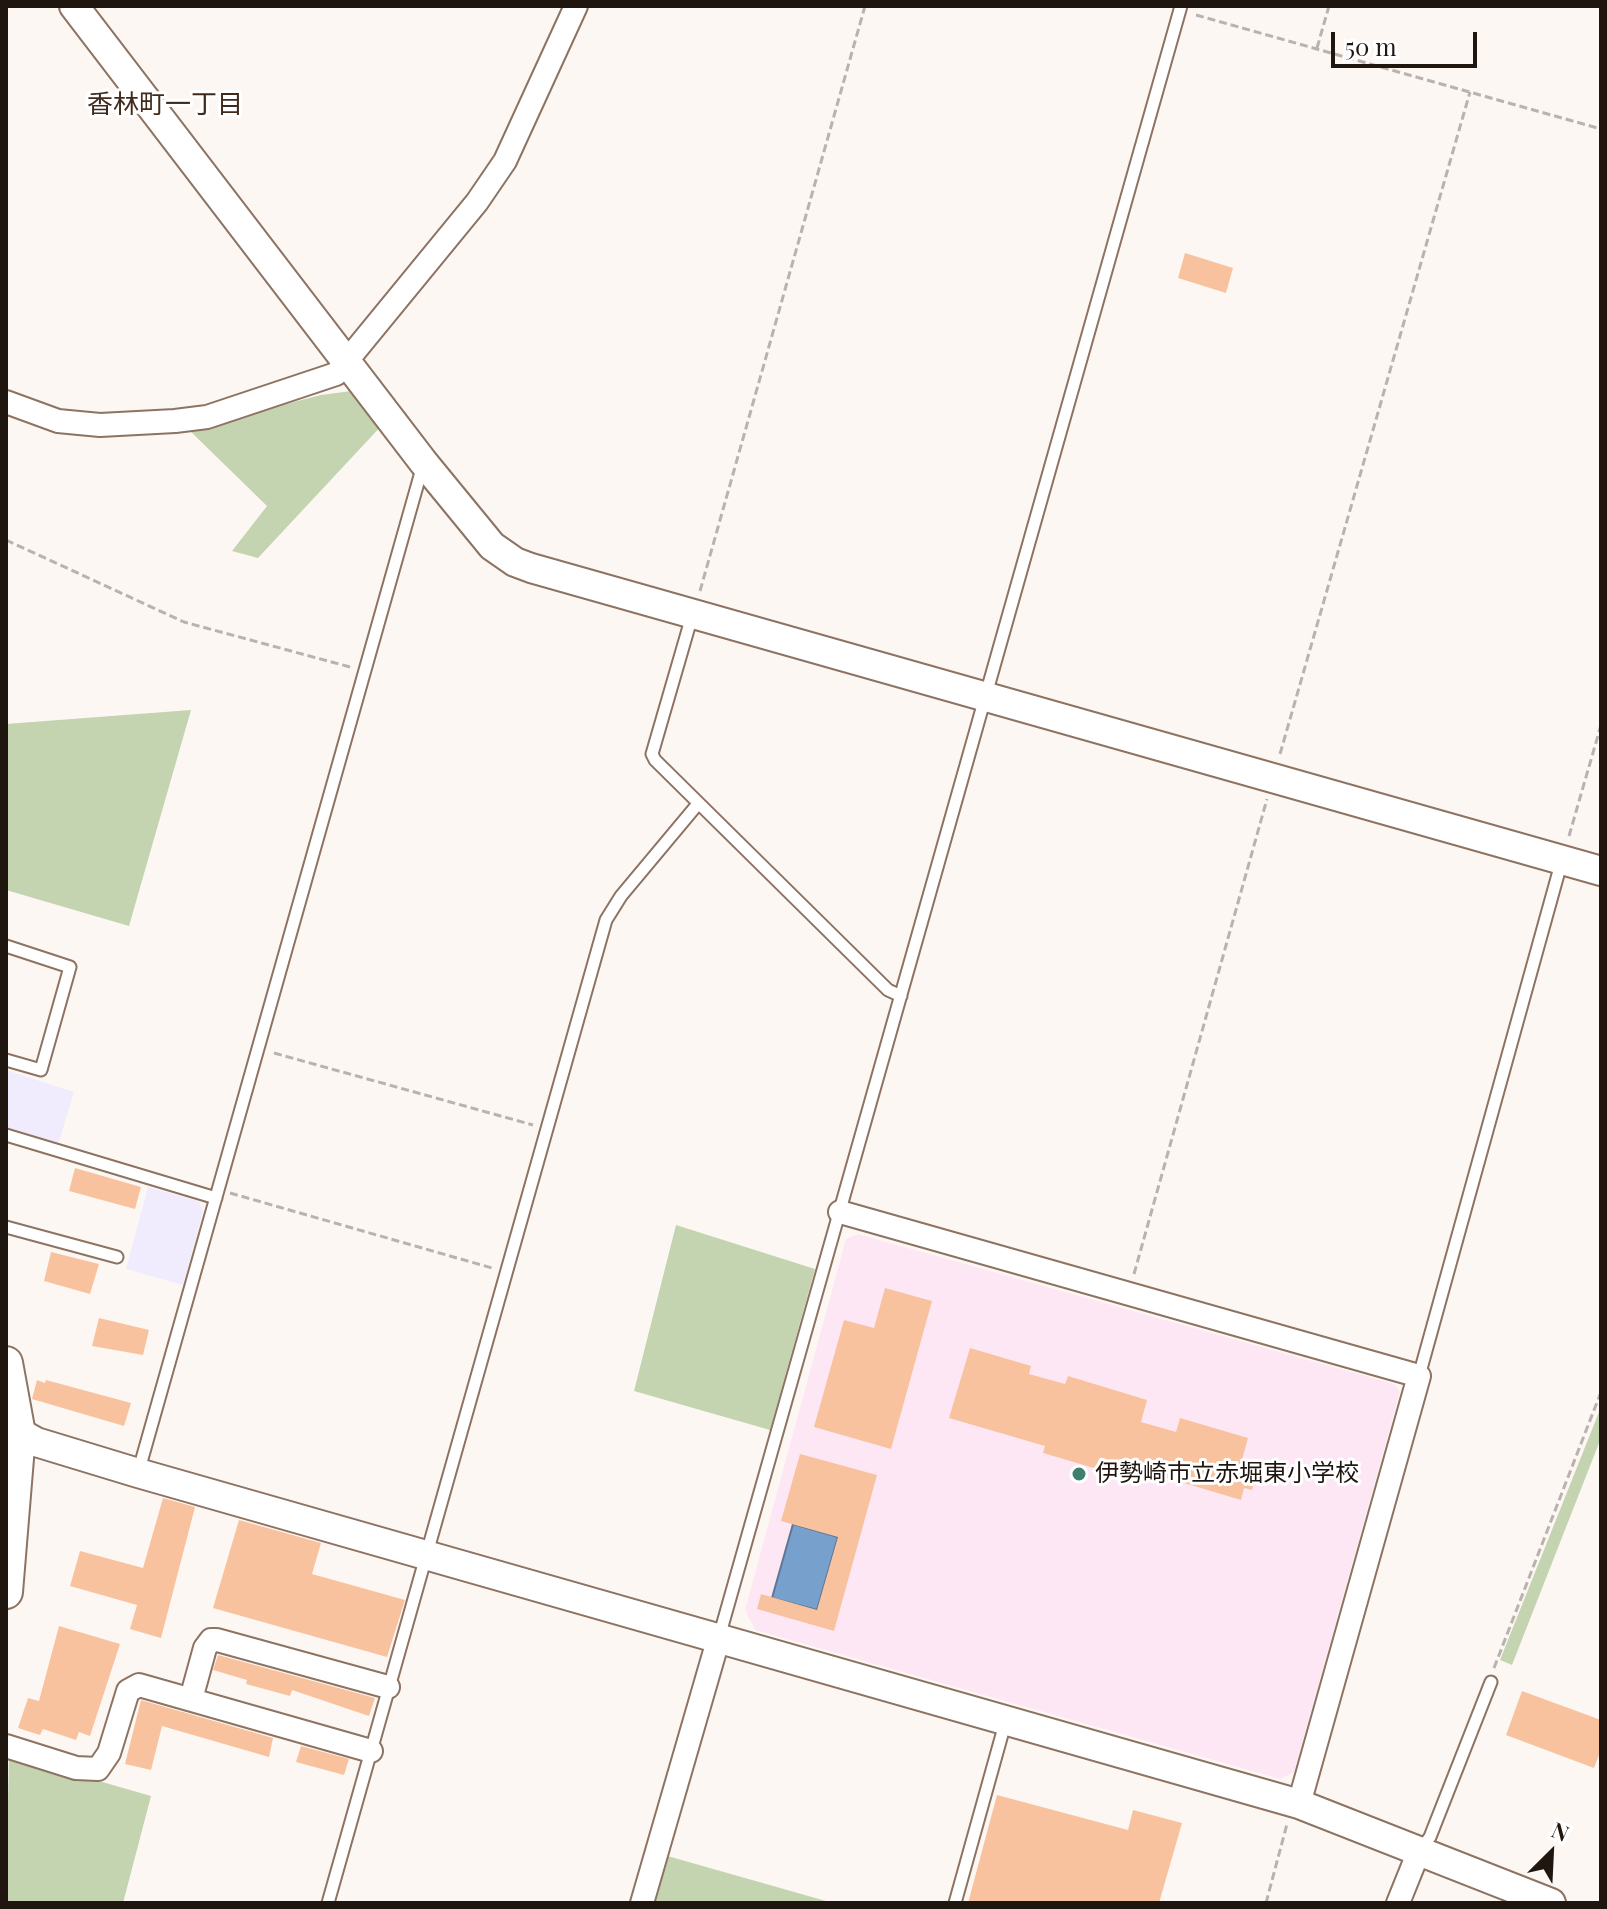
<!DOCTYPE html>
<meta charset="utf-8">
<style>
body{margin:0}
#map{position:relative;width:1607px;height:1909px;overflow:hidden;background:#fdf7f4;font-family:"Playfair Display",serif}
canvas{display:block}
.frame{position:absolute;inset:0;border:8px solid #201610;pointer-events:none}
.north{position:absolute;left:1511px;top:1813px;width:80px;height:80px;-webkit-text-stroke:6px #fff;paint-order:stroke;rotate:24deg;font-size:22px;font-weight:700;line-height:32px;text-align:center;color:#201610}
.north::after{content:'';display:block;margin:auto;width:28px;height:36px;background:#201610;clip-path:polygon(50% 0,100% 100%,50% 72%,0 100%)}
.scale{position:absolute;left:1331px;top:32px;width:146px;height:36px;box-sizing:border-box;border:4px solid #201610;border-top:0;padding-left:10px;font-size:24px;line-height:28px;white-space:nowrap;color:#201610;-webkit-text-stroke:6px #fff;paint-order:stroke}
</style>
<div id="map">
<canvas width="1607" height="1909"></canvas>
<div class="frame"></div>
<div class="north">N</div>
<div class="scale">50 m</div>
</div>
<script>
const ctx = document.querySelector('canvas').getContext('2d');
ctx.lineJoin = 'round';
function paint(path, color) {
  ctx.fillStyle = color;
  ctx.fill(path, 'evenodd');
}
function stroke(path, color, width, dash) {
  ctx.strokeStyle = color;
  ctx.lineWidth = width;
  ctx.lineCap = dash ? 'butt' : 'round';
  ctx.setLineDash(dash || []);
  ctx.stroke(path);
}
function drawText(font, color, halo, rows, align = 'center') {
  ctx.font = font + ' "Playfair Display","Noto Sans JP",serif';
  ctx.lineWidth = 6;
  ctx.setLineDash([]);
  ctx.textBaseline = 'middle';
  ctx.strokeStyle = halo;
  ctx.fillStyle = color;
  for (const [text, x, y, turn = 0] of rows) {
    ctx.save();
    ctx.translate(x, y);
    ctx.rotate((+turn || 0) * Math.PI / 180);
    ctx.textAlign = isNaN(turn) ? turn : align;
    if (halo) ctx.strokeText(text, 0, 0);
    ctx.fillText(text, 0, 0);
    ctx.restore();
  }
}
const commercial = new Path2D(`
 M6 1070 74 1092 58 1145 6 1129Z
 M148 1187 199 1201 203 1212 183 1285 126 1269Z`);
const education = new Path2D(`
 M858 1234 1394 1384 1400 1392 1294 1772 1280 1779 755 1630 745 1610 846 1239Z`);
const green = new Path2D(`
 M359 390 384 423 258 558 232 551 267 506 188 429 321 395Z
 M191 710 129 926 6 890V724Z
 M676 1225 815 1269 770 1430 634 1391Z
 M1601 1407V1438L1512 1665 1500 1660Z
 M9 1755 151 1796 123 1903 6 1901Z
 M664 1855 833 1903H651Z`);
const water = new Path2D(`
 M793 1524 838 1537 817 1610 772 1598Z`);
const building = new Path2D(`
 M1185 253 1233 268 1226 293 1178 278Z
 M75 1168 141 1187 135 1209 69 1191Z
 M51 1252 99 1264 90 1294 44 1281Z
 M885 1288 932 1301 891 1449 814 1427 844 1320 874 1328Z
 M99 1318 149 1330 143 1355 92 1346Z
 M970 1348 1031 1366 1029 1374 1065 1384 1068 1376 1147 1400 1141 1422 1176 1432 1180 1418 1248 1438 1242 1460 1259 1465 1252 1490 1244 1488 1241 1500 1107 1460 1104 1471 1043 1453 1045 1446 949 1418Z
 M37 1380 45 1383 46 1380 131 1403 124 1426 32 1399Z
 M800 1454 877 1475 834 1631 757 1609 761 1594 817 1610 838 1537 781 1521Z
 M163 1498 195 1507 161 1638 130 1629 137 1605 70 1586 80 1551 143 1568Z
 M239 1520 321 1543 312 1574 405 1600 387 1657 213 1608Z
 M59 1626 120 1644 90 1736 79 1732 76 1740 43 1729 40 1735 18 1728 28 1698 39 1701Z
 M218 1655 375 1698 369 1716 292 1690 290 1696 246 1684 247 1680 213 1670Z
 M1522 1691 1601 1720V1750L1594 1768 1506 1735Z
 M141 1700 273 1738 269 1757 162 1726 151 1770 125 1764Z
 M301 1746 349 1759 344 1775 296 1762Z
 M997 1795 1128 1830 1133 1810 1182 1823 1159 1903H968Z`);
const path = new Path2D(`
 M1196 15 1601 129
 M1317 48 1329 6
 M6 540 184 622 350 667
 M700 591 865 6
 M1280 754 1470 92
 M1569 836 1601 725
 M274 1053 533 1125
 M230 1193 492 1268
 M1134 1274 1267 799
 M1494 1668 1601 1392
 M1266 1903 1287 1824`);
const service = new Path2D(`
 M692 616 652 754 655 760 888 990 901 996
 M6 946 70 967 41 1070 6 1060
 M6 1135 216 1198
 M6 1227 117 1257
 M1419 1376 1562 860
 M138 1473 423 465
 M719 1637 1181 6
 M1420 1850 1430 1837 1491 1682
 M328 1903 606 920 621 896 697 805
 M955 1903 1006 1720`);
const minor = new Path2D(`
 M6 402 58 421 100 425 175 421 207 417 336 374 477 202 505 161 576 6
 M840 1212 1419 1376 1299 1804
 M191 1699 205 1648 211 1640H217L388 1687
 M6 1746 76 1768 98 1769 109 1753 128 1691 139 1685 371 1751
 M642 1903 719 1637
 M1398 1903 1419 1851`);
const tertiary = new Path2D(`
 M74 6 424 463 492 546 515 562 531 568 1601 871
 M6 1425 36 1442 138 1473 1299 1804 1551 1903`);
const secondary = new Path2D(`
 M6 1363 19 1434 6 1592`);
const markers = [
 [1079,1474,8,"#3f7f6e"]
];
const poiNames = [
 ["伊勢崎市立赤堀東小学校",1095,1474]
];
const neighbourhoodNames = [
 ["香林町一丁目",165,105]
];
paint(commercial, '#f0ecfe');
paint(education, '#fee7f5');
paint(green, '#c4d4b0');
paint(water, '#77a1cc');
stroke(water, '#5d7794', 2);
paint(building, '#f8c29e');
stroke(service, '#8c7362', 15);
stroke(minor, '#8c7362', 26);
stroke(tertiary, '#8c7362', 32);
stroke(secondary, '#8c7362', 36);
stroke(path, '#b9b2ae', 3, [8, 4]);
stroke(service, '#fff', 11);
stroke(minor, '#fff', 22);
stroke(tertiary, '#fff', 28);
stroke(secondary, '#fff', 32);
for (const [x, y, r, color] of markers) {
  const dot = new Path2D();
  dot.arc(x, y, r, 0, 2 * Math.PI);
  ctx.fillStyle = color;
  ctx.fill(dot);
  stroke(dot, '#fff', 3);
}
drawText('24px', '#201610', '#fff', poiNames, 'left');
drawText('26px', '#3f2a1b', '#fff', neighbourhoodNames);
</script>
